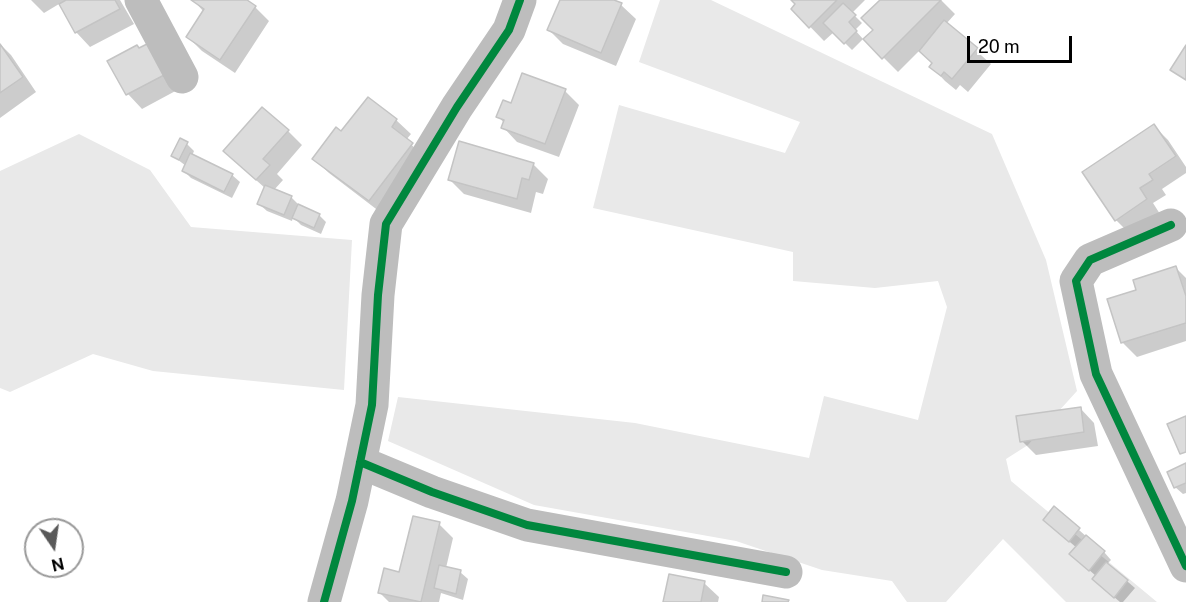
<!DOCTYPE html>
<style>
body{margin:0}
#map{position:relative;width:1186px;height:602px;overflow:hidden;background:#fff;font-family:"Public Sans",sans-serif}
canvas{display:block}
.north{position:absolute;left:24px;top:518px;width:60px;height:60px;box-sizing:border-box;background:#fff;border:2px solid #999;border-radius:50%;rotate:167deg;font-size:16px;font-weight:700;line-height:24px;text-align:center;color:#000}
.north::after{content:'';display:block;margin:auto;width:21px;height:27px;background:#595959;clip-path:polygon(50% 0,100% 100%,50% 72%,0 100%)}
.scale{position:absolute;left:967px;top:36px;width:105px;height:27px;box-sizing:border-box;border:3px solid #000;border-top:0;padding-left:8px;font-size:18px;line-height:21px;white-space:nowrap;color:#000;-webkit-text-stroke:4px #fff;paint-order:stroke}
</style>
<div id="map">
<canvas width="1186" height="602"></canvas>
<div class="north">N</div>
<div class="scale">20 m</div>
</div>
<script>
const ctx = document.querySelector('canvas').getContext('2d');
ctx.lineJoin = 'round';
function paint(path, color) {
  ctx.fillStyle = color;
  ctx.fill(path, 'evenodd');
}
function stroke(path, color, width, dash) {
  ctx.strokeStyle = color;
  ctx.lineWidth = width;
  ctx.lineCap = dash ? 'butt' : 'round';
  ctx.setLineDash(dash || []);
  ctx.stroke(path);
}
const green = new Path2D(`
 M660 0H711L992 134 1046 260 1077 391 1028 445 1006 459 1011 481 1157 602H1066L1003 539 946 602H907L892 581 822 570 736 541 534 505 388 441 398 397 635 423 809 458 824 396 918 420 947 307 938 281 875 288 793 281V252L593 208 619 105 785 153 800 122 639 62Z
 M79 134 150 170 191 227 352 240 344 390 153 371 93 354 10 392 0 388V171Z`);
const shadow = new Path2D(`
 M31 0H120L134 24 90 47 76 32 59 4 44 13Z
 M193 0H244L255 7 269 21 235 73 202 51 188 37 204 12Z
 M561 0H611L621 5 636 19 616 66 563 44 549 30Z
 M794 0H865L852 13 862 23 855 30 863 39 852 50 834 32 824 41 793 9 798 4Z
 M882 0H941L955 14 946 24 991 64 968 92 960 85 956 90 945 81 931 66 933 64 920 50 898 72 865 39 875 30Z
 M0 44 11 55 36 92 0 118Z
 M137 47 181 88 142 109 128 94Z
 M565 91 579 105 559 157 517 142 503 127 504 123 498 116Z
 M396 120 411 134 406 140 426 158 384 215 329 173 314 159 342 133Z
 M1154 126 1168 140 1186 167V173L1162 189 1166 195 1153 203 1160 214 1130 234 1116 220Z
 M288 131 302 145 277 174 283 180 274 190 291 197 298 204 319 215 326 222 321 234 301 225 293 217 292 221 267 211 259 204 265 188 239 165Z
 M187 144 194 151 192 156 232 175 240 182 232 198 191 178 184 171 186 166 173 156Z
 M533 164 548 179 543 194 536 192 531 213 464 194 450 180Z
 M1176 268 1186 278V341L1137 357 1122 342 1138 291Z
 M1080 408 1094 423 1098 446 1036 455 1022 441Z
 M1186 465V493L1183 494 1175 487Z
 M1054 508 1104 552 1111 560 1107 564 1135 588 1123 602H1120L1101 586 1096 576 1079 561 1077 548 1052 527Z
 M439 524 453 538 446 568 460 572 468 579 463 600 441 593 439 602H389L380 593 401 574Z
 M704 583 719 597 718 602H665Z`);
const building = new Path2D(`
 M115 0 120 9 75 33 59 4 66 0Z
 M247 0 256 6 220 60 186 37 204 9 191 0Z
 M560 0H614L622 3 601 53 547 30Z
 M791 0H837L809 28 791 9 795 4Z
 M880 0H941L882 59 863 39 873 30 861 18Z
 M843 3 856 15 849 22 857 31 844 44 823 23Z
 M944 20 978 48 952 79 944 72 941 76 929 67 932 63 919 51Z
 M151 42 168 73 126 95 107 61 137 45 139 48Z
 M0 44 23 77 0 93Z
 M1186 45V80L1170 70Z
 M522 73 566 89 545 144 501 128 504 120 496 117 503 100 511 103Z
 M368 97 397 119 392 127 413 143 369 201 312 159 336 127 341 131Z
 M262 107 289 130 263 159 270 165 256 180 223 151Z
 M1154 124 1176 156 1149 174 1153 180 1140 188 1147 199 1115 221 1082 172Z
 M180 138 188 142 179 160 171 156Z
 M459 141 534 163 529 180 522 178 517 199 448 180Z
 M190 153 233 174 224 192 182 171Z
 M265 185 292 196 284 215 257 204Z
 M298 204 320 214 314 228 292 218Z
 M1176 266 1186 296V323L1121 343 1107 299 1136 290 1133 280Z
 M1081 407 1084 432 1020 442 1016 416Z
 M1186 416V452L1180 454 1167 424Z
 M1186 463V483L1174 488 1167 472Z
 M1054 506 1080 528 1069 542 1043 520Z
 M413 516 440 522 421 602 378 593 384 568 399 572Z
 M1086 535 1105 551 1089 571 1069 554Z
 M1106 562 1128 580 1114 598 1092 579Z
 M439 565 461 570 456 594 434 588Z
 M669 574 705 581 701 602H663Z
 M763 595 789 600 788 602H762Z`);
const street = new Path2D(`
 M141 0 182 77
 M1171 225 1090 260 1076 281 1096 374 1186 566
 M360 462 432 492 527 525 786 572
 M324 602 352 501 372 405 378 295 386 224 457 107 509 30 520 0`);
const cycleway = new Path2D(`
 M1171 225 1090 260 1076 281 1096 374 1186 566
 M360 462 432 492 527 525 786 572
 M324 602 352 501 372 405 378 295 386 224 457 107 509 30 520 0`);
paint(green, '#e9e9e9');
paint(shadow, '#0003');
paint(building, '#dcdcdc');
stroke(building, '#c4c4c4', 1.5);
stroke(street, '#bdbdbd', 33);
stroke(cycleway, '#00873e', 8);
</script>
